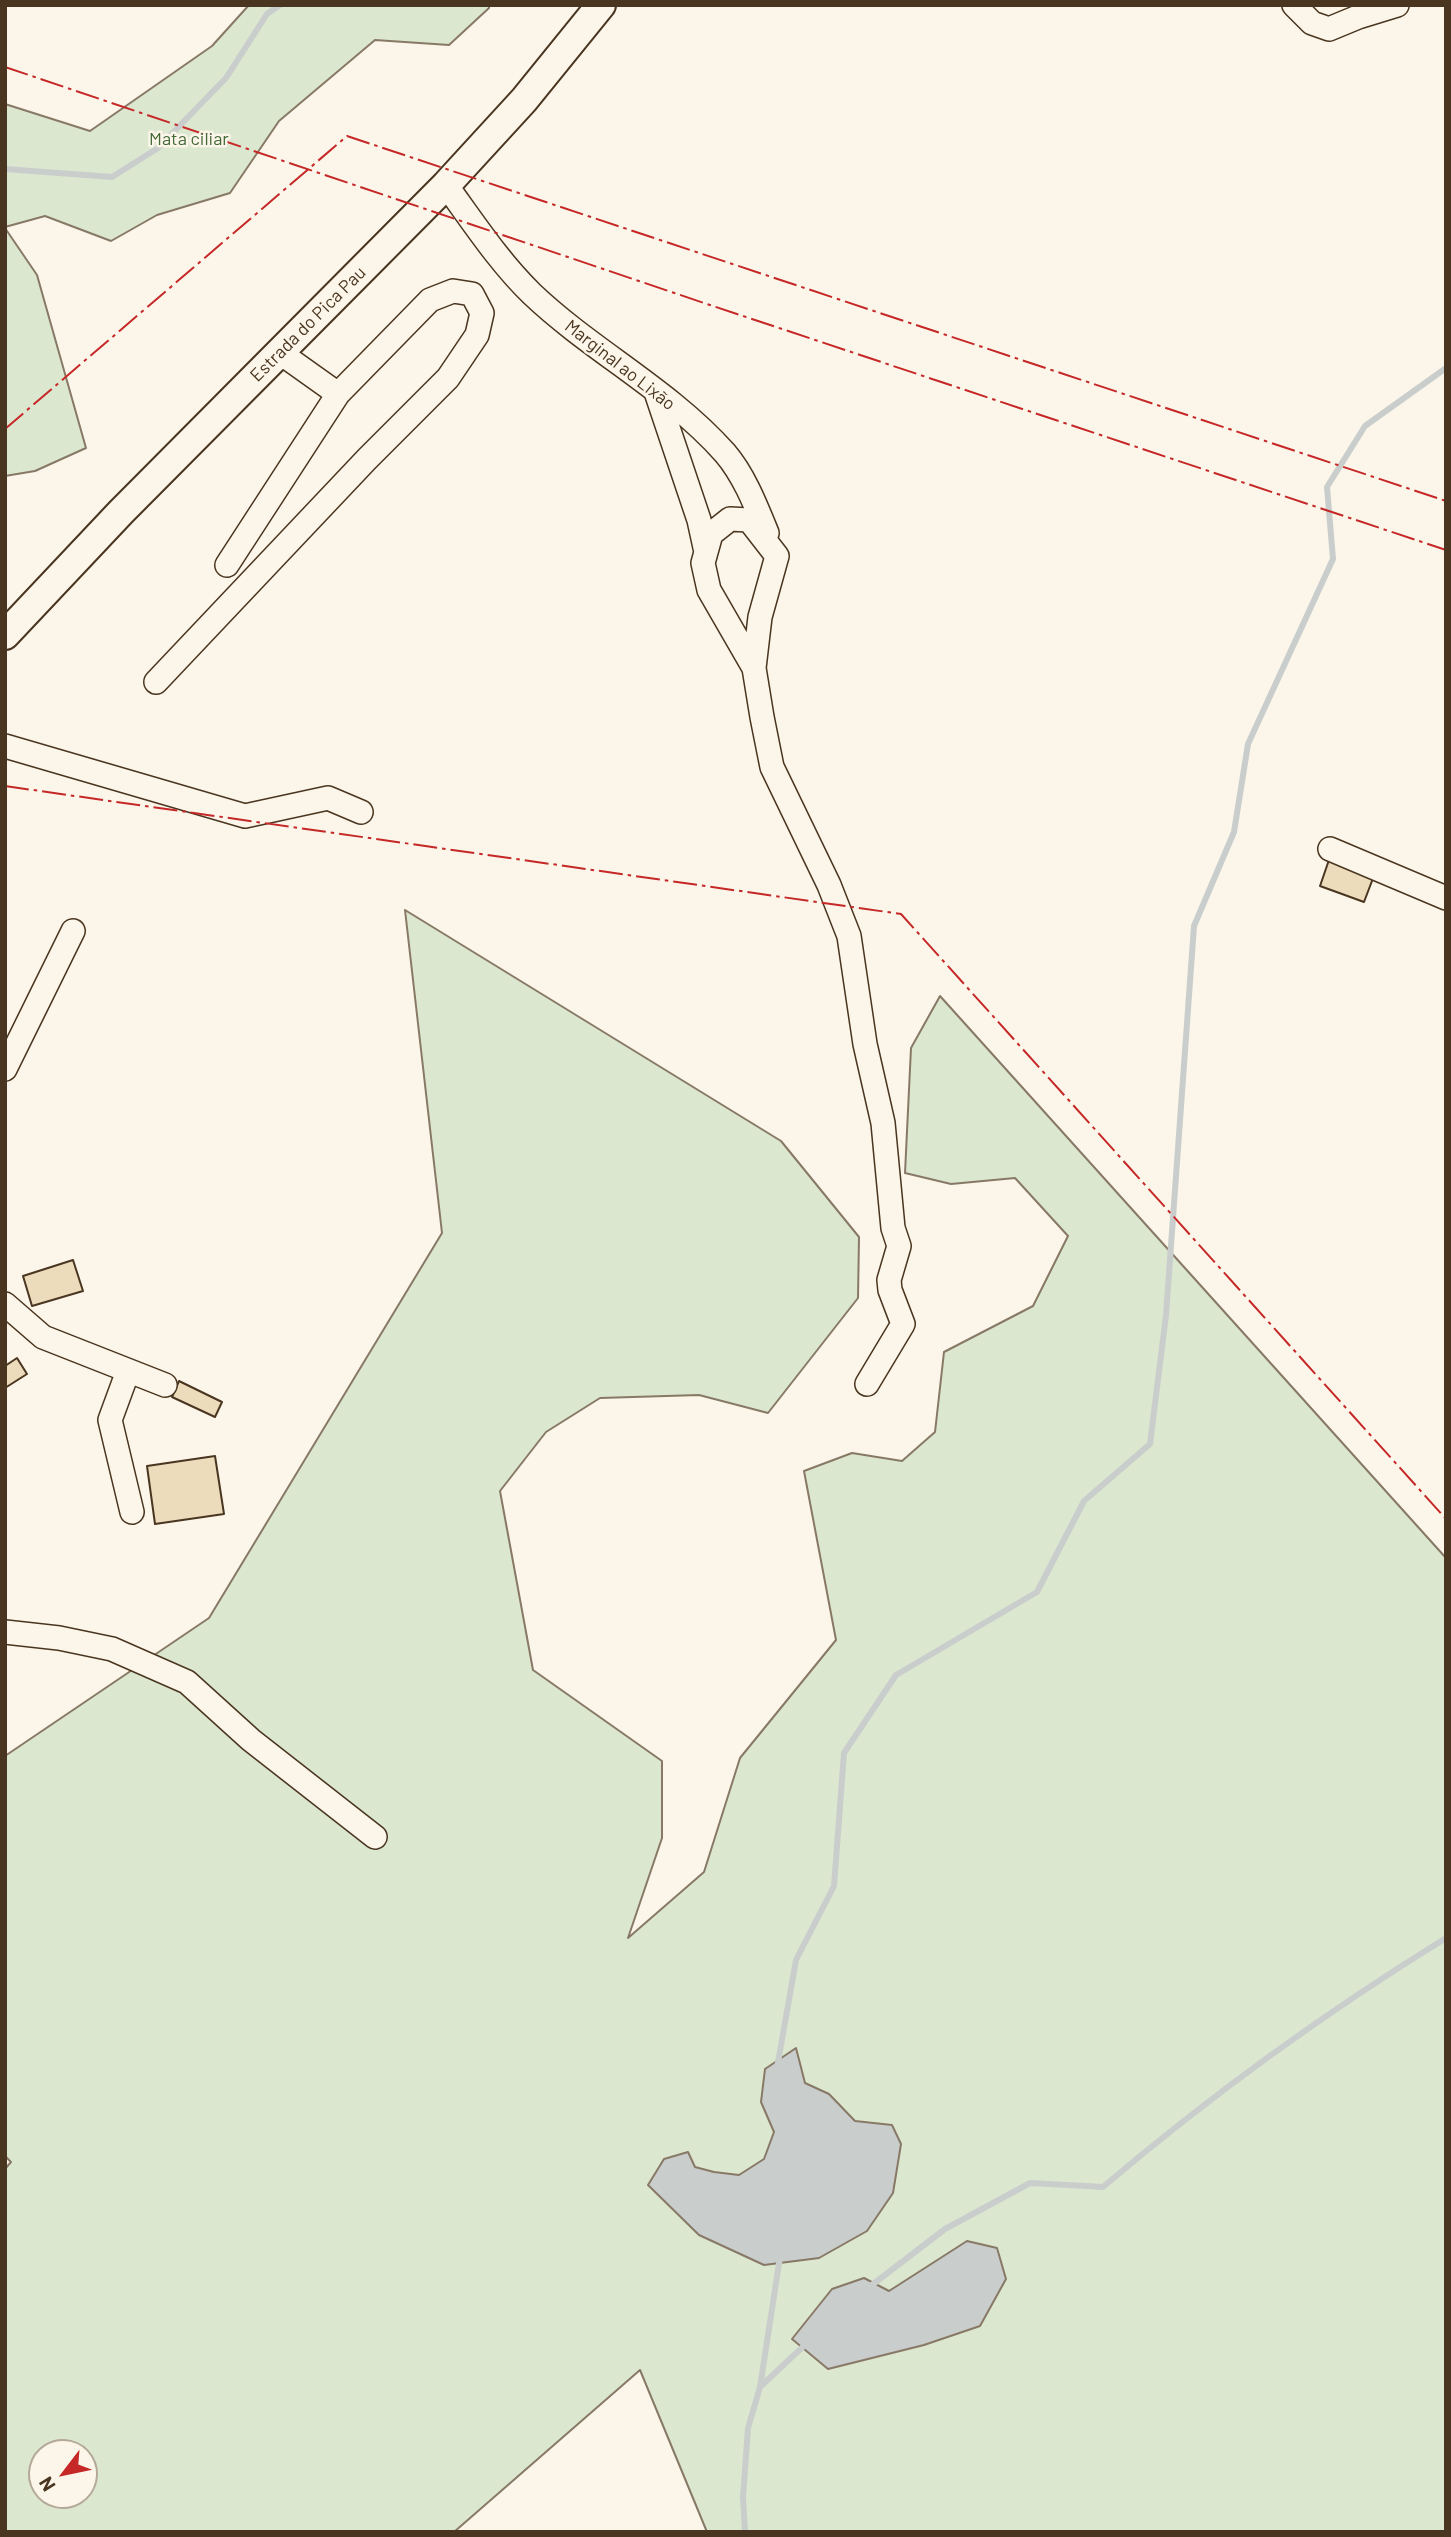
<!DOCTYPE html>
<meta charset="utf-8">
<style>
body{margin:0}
#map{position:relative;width:1451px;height:2537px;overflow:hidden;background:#fbf6e9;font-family:Barlow,sans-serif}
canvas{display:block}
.frame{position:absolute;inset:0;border:7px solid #4a3520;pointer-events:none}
.north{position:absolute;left:28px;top:2439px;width:70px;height:70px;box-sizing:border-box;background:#fbf6e9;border:2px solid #b4a999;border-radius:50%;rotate:238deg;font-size:19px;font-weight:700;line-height:28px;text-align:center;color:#4a3520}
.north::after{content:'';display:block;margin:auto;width:24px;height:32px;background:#c62828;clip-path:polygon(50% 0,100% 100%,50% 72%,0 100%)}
</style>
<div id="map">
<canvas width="1451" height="2537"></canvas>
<div class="frame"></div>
<div class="north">N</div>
</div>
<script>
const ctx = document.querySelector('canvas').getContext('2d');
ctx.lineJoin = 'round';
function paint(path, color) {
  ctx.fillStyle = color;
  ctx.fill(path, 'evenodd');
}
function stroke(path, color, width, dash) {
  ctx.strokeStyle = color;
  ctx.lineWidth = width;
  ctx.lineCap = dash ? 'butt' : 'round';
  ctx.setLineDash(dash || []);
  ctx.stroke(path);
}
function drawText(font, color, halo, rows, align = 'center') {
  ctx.font = font + ' Barlow,sans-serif';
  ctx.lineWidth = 5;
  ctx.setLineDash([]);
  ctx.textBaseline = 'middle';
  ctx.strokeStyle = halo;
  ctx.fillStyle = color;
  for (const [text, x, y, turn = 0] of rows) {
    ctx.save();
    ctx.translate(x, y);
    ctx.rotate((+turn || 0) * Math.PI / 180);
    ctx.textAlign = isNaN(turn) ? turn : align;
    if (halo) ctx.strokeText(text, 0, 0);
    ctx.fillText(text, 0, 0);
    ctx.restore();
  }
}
const green = new Path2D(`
 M249 5H489V8L449 45 375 40 279 121 230 193 157 215 111 241 45 216 5 227V104L90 131 212 46Z
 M5 228 37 275 86 448 35 471 5 476Z
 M405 910 781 1141 859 1237 858 1298 768 1413 699 1395 600 1398 546 1432 500 1491 533 1670 662 1761V1838L628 1938 704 1872 740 1758 836 1640 804 1471 852 1453 902 1461 935 1432 944 1352 1033 1306 1068 1236 1015 1178 951 1184 905 1173 911 1048 940 996 1446 1558V2532H707L640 2370 454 2532H5V2169L11 2162 5 2156V1756L209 1618 442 1233ZM42 2453H84V2495H42Z`);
const water = new Path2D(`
 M796 2048 805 2083 829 2094 855 2121 892 2125 901 2144 893 2193 867 2231 819 2258 764 2265 699 2235 648 2185 664 2159 688 2152 695 2167 714 2172 739 2175 764 2159 774 2132 761 2102 765 2069Z
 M967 2241 997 2248 1006 2279 980 2326 924 2345 828 2369 792 2339 832 2289 864 2278 889 2291Z`);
const stream = new Path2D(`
 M5 169 112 177 158 148 226 78 267 14 280 5
 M777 2068 796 1960 834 1886 844 1753 896 1675 1037 1592 1084 1501 1150 1444 1166 1315 1194 926 1234 832 1248 744 1333 559 1327 487 1365 426 1446 368
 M868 2288 945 2229 1030 2183 1103 2187C1210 2096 1326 2012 1446 1938
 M760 2387 808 2342
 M745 2532 743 2497 748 2428 760 2387 780 2257`);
const building = new Path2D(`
 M1330 857 1375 873 1364 902 1320 886Z
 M73 1260 83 1291 32 1306 23 1276Z
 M17 1358 27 1374 5 1388V1366Z
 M179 1381 222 1402 215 1417 172 1397Z
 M215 1456 224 1514 155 1524 147 1466Z`);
const minor = new Path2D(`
 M1294 5 1312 23 1329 29 1358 17 1397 5
 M446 185C473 222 499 262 532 294 592 351 669 390 725 453 744 475 756 506 767 533
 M656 392 699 520 706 552
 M227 565 338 394
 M754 668 709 590 703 563 711 534 730 519 749 520 777 556 760 617 754 668 762 717 772 767 829 885 849 936 865 1044 883 1123 893 1228 899 1246 889 1280 890 1290 903 1324 867 1384
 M156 682 367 459 448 378 477 335 482 313 472 294 453 291 430 300 338 394 279 352
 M5 746 245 816 328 798 361 812
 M1330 849 1446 898
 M5 1069 73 931
 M5 1304 43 1337 165 1385
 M128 1371 110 1420 132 1512
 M5 1632 59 1638 112 1649 187 1682 251 1740 375 1837`);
const major = new Path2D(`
 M5 635 121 512 446 185 524 100 601 5`);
const power = new Path2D(`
 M5 67 707 304 1446 550
 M5 429 347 136 1446 501
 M5 786 901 914 1446 1519`);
const parkNames = [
 ["Mata ciliar",189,139]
];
const streetNames = [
 ["Estrada do Pica Pau",308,324,-45],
 ["Marginal ao Lixão",620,365,38]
];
paint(green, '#dce7d0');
stroke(green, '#887966', 2);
paint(water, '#c9cecd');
stroke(water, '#887966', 2);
stroke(stream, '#c9cecd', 6);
paint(building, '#ecdcbc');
stroke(building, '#4a3520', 2);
stroke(minor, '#4a3520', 26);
stroke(major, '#4a3520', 32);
stroke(minor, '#fbf6e9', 23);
stroke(major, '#fbf6e9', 28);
stroke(power, '#c62828', 2, [24, 5, 3.5, 5]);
drawText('18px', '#436837', '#fbf6e9', parkNames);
drawText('18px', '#4a3520', '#fbf6e9', streetNames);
</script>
